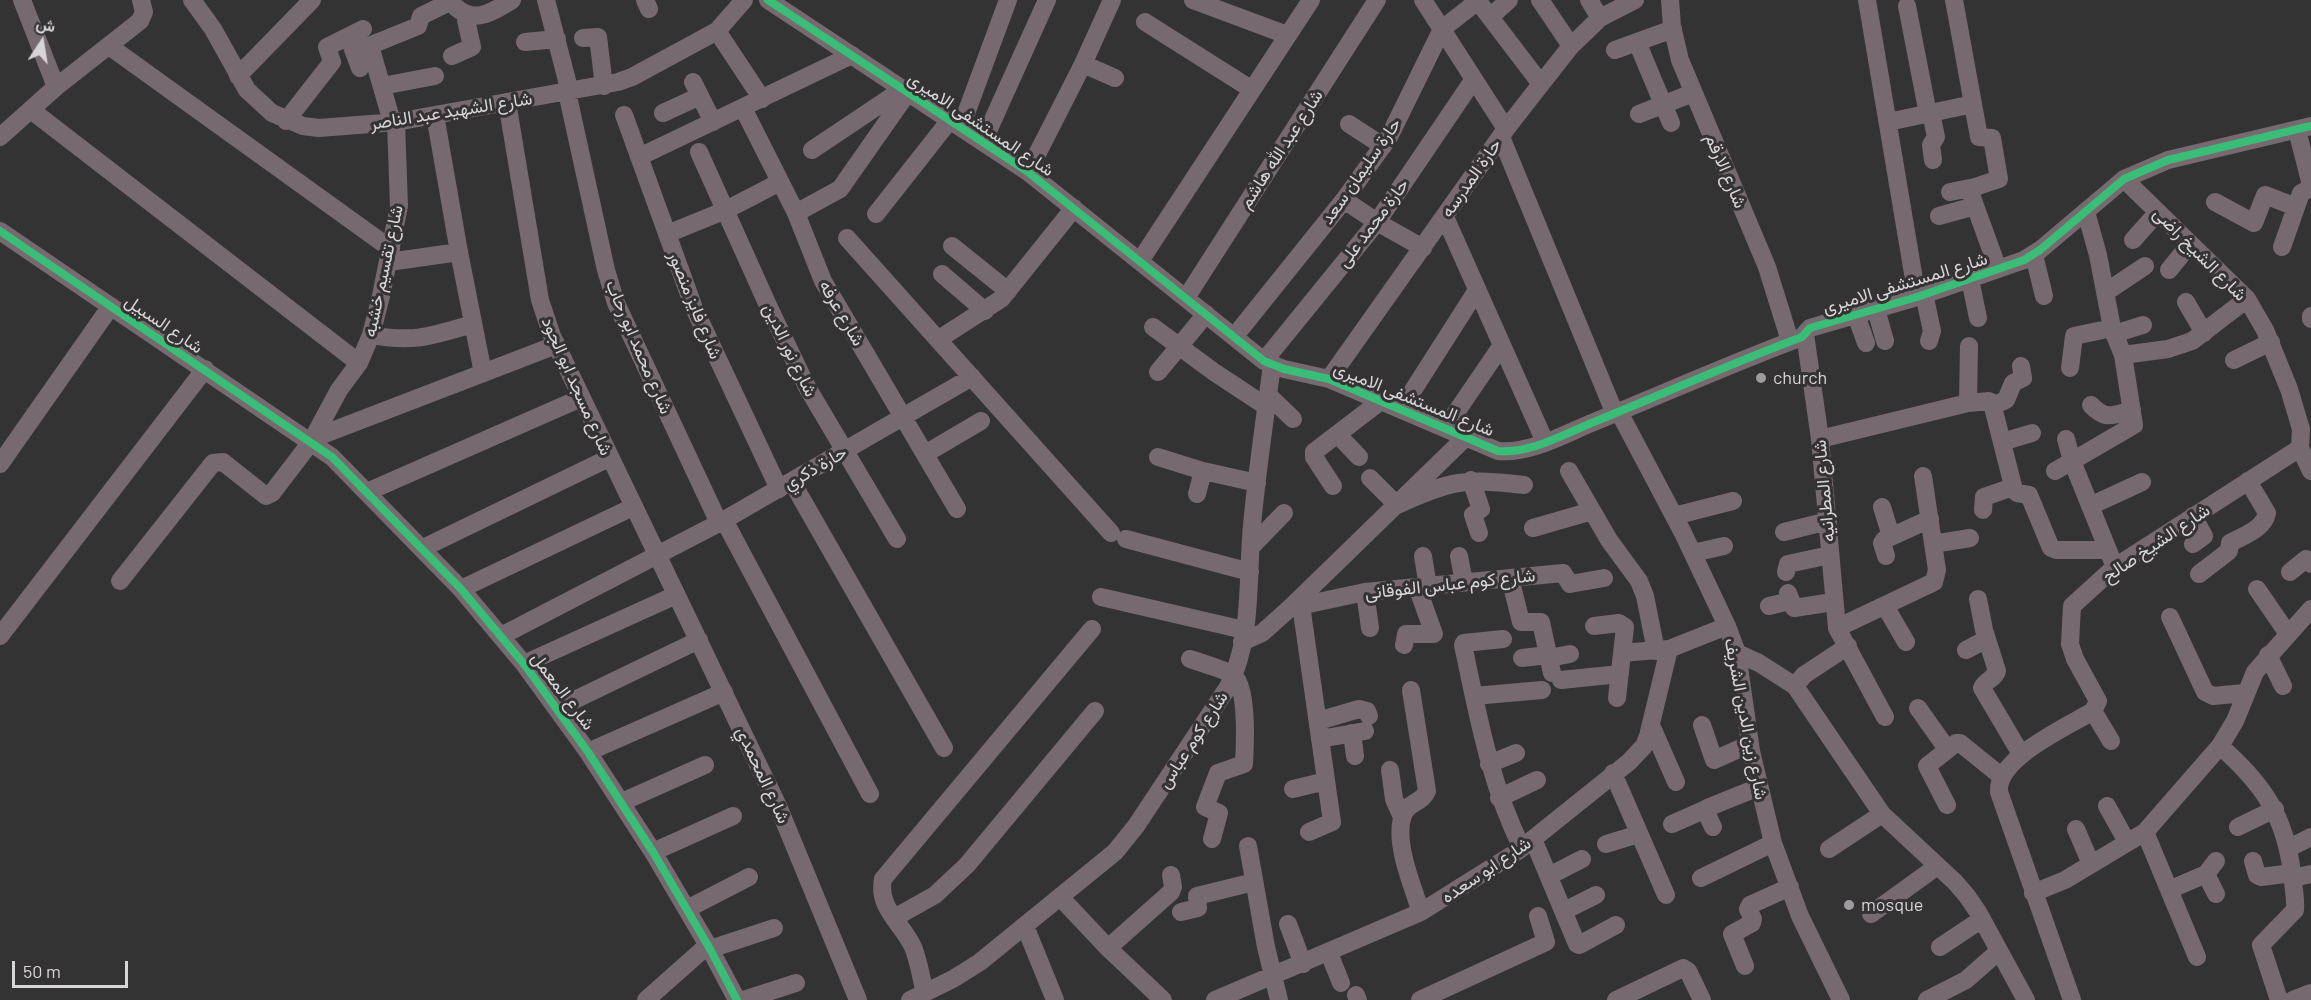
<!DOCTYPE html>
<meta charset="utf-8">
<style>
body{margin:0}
#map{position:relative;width:2311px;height:1000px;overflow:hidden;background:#343334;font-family:Barlow,Vazirmatn,sans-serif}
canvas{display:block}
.north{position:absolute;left:12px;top:12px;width:60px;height:60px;-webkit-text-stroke:4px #353234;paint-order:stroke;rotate:12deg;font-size:16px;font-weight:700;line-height:24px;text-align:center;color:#d7d5d7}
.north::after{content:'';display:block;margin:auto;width:21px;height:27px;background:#d7d5d7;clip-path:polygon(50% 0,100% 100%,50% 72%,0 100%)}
.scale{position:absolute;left:12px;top:961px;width:116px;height:27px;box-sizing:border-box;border:3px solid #d7d5d7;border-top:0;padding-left:8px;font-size:18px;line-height:21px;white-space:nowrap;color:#d7d5d7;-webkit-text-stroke:4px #353234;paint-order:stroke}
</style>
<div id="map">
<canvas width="2311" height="1000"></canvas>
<div class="north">ش</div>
<div class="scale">50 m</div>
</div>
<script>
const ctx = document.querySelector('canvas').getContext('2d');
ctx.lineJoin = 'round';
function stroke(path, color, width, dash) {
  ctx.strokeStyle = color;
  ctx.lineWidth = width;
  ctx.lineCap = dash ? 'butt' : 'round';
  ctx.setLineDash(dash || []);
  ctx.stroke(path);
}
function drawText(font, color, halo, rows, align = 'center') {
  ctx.font = font + ' Barlow,Vazirmatn,sans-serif';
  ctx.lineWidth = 6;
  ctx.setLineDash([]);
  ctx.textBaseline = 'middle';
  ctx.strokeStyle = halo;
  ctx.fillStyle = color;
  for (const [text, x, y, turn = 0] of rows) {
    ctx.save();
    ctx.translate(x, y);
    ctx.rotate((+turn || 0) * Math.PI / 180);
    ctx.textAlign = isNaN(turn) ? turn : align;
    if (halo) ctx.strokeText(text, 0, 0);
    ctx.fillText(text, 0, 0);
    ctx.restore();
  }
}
const minor = new Path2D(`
 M22 0 56 87
 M192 0 213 29 247 90 272 113 303 126 319 128 396 122 618 82 632 77 717 31 744 0
 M449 0C470 26 488 15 512 0
 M546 0 570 92
 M645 0 649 9
 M768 0 1028 172 1264 361 1284 369 1329 379 1498 451C1531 454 1564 434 1594 422 1663 394 1732 363 1802 337L1810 328 1917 297 2024 260 2040 250 2124 179 2168 160 2311 126
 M1193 0 1287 35
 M1423 0 1506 129
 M1477 0 1541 84
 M1540 0 1571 46
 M1589 0 1600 18
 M1670 0 1672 26 1680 60 1767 267 1790 341
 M1867 0 1917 297
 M1954 0 1979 137 1992 138 1999 179 1969 189 1998 269
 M1907 6 1928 114
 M1490 17 1509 0
 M1145 22 1251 89
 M717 31 762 99
 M583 38 598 37 604 86
 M350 41 360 68
 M525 42 557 39
 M1637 42 1671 123
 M109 46 391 249
 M370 46 392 122
 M1615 50 1673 29
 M354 52 418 26 421 16 450 2
 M452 56 472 47 465 15
 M1083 64 1115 78
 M238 76 312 0
 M693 82 713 122
 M382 86 435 76
 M567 92 606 270 616 303 719 523
 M507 102 540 300 552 336 778 806 858 1000
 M743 108 796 213 823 281 957 509
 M31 110 359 363
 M663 113 700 96
 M1931 113 1936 137 1931 145 1933 160
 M1639 114 1693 93
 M435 115 459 252 483 373
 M624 115 694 308 779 489
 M286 121 332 62 327 47 363 29
 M1888 122 1973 104
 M1349 124 1383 146
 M961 127 1008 0
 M2297 130 2311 185
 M0 137 56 87 140 21 144 12 141 0
 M1501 137 1615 414
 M983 142 1047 0
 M812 150 903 89
 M699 152 766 301 807 387 897 539
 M639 157 852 55
 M1028 172 1083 64 1112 0
 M2124 179 2247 299 2265 330 2289 389 2301 429 2300 448 2311 471
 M1950 192 1970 188
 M1344 200 1377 222 1423 248
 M2215 202 2254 223 2265 195 2296 207
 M796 213 840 189 908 92
 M876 214 950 120
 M1939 216 1975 206
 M1445 217 1545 442
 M0 231 332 457 461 589 524 664 588 752 653 852 710 949 737 1000
 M667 234 726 210 780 182
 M847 238 1111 533
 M2133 240 2158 212
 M952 246 1008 291
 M2282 247 2301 193 2311 188
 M2034 255 2044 296
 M1140 261 1311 0
 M389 262 459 252
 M2169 270 2190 244
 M942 274 985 311
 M1970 279 1978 318
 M2106 292 2145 266
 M1924 294 1932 331 1929 341
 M1186 298 1377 0
 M2186 302 2204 333
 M1876 309 1885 341
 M1856 315 1866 343
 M2311 316V319
 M1153 327 1214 372 1267 407
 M1805 334 1820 439 1837 628 1885 717
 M2114 334 2143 325
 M371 335C415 343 431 336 473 324
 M1234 337 1344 200 1389 137 1442 29 1478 1
 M939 339 1001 299 1074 208
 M2123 355 2168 349 2192 341 2247 299
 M2234 360 2271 342
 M1264 361 1377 222 1474 79
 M2070 368 2074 336 2112 328
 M1158 372 1206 314
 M1329 379 1506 129 1541 84 1571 46 1600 18 1635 0
 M1268 395 1293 419
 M1968 403 1969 346
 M2091 405C2106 421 2113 415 2132 410
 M1992 406 2006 400 2013 383 2023 378 2021 366
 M1401 409 1477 290
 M1619 412 1683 533 1727 626 1737 653 1751 751 1773 843 1800 916 1841 1000
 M1446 427 1502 345
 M1337 434 1359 457
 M314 438 556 345
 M1820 439 1968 403 1989 401 1992 403 2014 490 2017 493 2029 495 2051 548 2056 550H2108
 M2066 439 2072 461 2112 560
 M2002 442 2032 433
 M925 454 981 421
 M1158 457 1203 471 1257 483
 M0 464 111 306
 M1569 471 1609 540 1639 581 1645 596 1656 651
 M2055 471 2134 425 2123 355 2112 328 2098 255 2086 212
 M1370 478 1397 505C1451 480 1465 478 1524 485
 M1471 480 1481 509 1473 515 1479 533
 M792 482 944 748
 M1333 486 1314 457V452L1382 400
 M367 492 581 398
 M1197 494 1203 471
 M2090 506 2142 482
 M1882 507 1891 536
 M1983 510 1984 497 2013 487
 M1674 516 1733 501
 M2193 516 2204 536 2193 544
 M724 520 870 794
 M1533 528 1592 511
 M1784 532 1828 521
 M1126 539 1250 572
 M1933 544 1970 538
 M1251 547 1284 513
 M423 548 609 458
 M1693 553 1724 546
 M1423 556 1428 586
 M1459 556 1464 582
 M1886 556 1882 543 1884 540 1930 519
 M1786 572 1788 564 1830 555
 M2290 572 2306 559 2311 564
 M2199 574 2229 551 2230 543C2243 536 2264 529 2267 513L2248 481
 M1510 578 1521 622H1541L1552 673
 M120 581 213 463 223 462 266 496 272 493 311 442 339 390 359 363 371 335 381 296 399 206 396 122
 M461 589 633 507
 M2257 589 2288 634
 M1365 592 1370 628
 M1788 593 1794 608 1833 602
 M1101 597 1244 630
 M1978 599 1984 630 1997 671C1995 679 1985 680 1982 688L2021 754
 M1301 605 1332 822 1309 832
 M1769 606 1790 601
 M1885 606 1906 642
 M1290 608 1365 592 1563 573 1570 584 1604 578
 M2170 617 2205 692 2213 696 2245 693
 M1594 626 1619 623 1625 627 1617 698
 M1837 628 1934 582 1937 570 1923 476
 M0 636 205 369
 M501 636 719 523 972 377
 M1503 639 1464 643 1463 645C1478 715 1490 784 1522 848
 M1242 642 1262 633 1290 608 1467 436
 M1404 645 1406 634H1434L1417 587
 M1966 650 1987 639
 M1622 653 1669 649 1727 626
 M1737 653 1759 663 1795 686 1882 814 1955 882 1967 896 1978 912 2026 1000
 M2268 655 2283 686
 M1522 658 1548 655
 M1549 658 1570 654
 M1190 659C1201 663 1225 669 1234 676 1248 687 1245 747 1244 764L1218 773 1205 807 1219 813 1212 839
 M524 664 676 595
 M1561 680 1620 674
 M1795 686 1804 675 1848 646
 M1411 690 1427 791C1422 803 1409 802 1404 813 1392 839 1413 887 1421 912
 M1474 696 1542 690
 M558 708 699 640
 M1918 708 1947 749
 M2093 711 2111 741
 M1318 721 1359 709 1367 711 1369 716
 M1651 725 1676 782
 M1702 725 1714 760 1750 744
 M1352 733 1355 756
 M1320 739 1365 731
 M2220 746C2262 783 2285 815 2292 873 2293 885 2296 898 2295 910L2261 945 2279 1000
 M588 752 724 692
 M1489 764 1516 753
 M1390 770 1394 799 1402 817
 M1613 773 1666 895
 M1293 789 1326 781
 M1499 798 1537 780
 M622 802 705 765
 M1947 805 1927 766 1956 743H1960L2001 776
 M2107 806 2127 842
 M1672 824 1706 809
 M1713 827 1706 812 1707 808 1759 787
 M2238 827 2275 809
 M2076 829 2091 864
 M2145 832 2197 957
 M1533 839 1577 944 1579 945 1616 925
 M1606 844 1639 834
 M1248 846 1266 947 1279 1000
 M2289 848 2311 837
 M1829 849 1882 814
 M653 852 733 816
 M2253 861 2257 875 2261 877 2292 873
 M2206 874 2216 894
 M1549 876 1582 859
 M1701 878 1773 843
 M2292 878 2311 874
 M2169 890 2206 874 2216 861
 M2033 893 2065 880 2145 832 2220 746 2235 721 2255 672 2311 609
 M1060 897 1108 948 1163 1000
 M687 909 749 877
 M1564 911 1596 895
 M1181 912 1198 908 1197 896 1254 882
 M1871 914 1936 867
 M894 918 935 895 967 865 1095 711
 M1288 924 1303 964
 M1025 926 1055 1000
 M1940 947 1982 919
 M1108 948 1171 892 1173 887 1171 875
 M710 949 774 928
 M1329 953 1341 983
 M1745 966 1732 934 1752 923 1753 919 1748 909 1750 905 1790 887
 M925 993C921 978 919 961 913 947 902 923 877 908 883 879L1092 629
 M1356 995 1358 1000
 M646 1000 708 945
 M743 1000 796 983
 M910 1000 953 979 980 962 1115 852 1136 826 1228 687C1253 639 1247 578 1252 525 1257 471 1265 418 1272 365
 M1215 1000 1421 912 1518 851 1629 762 1644 746 1648 736 1669 649
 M1420 1000 1546 942 1538 916
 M1616 1000 1683 968 1688 971 1702 1000
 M1927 1000 1966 980 1999 951
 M2072 1000 1999 792C1996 758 2067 727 2093 711L2098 701 2075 659 2070 644 2072 606 2115 567 2300 448
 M2293 1000 2311 993`);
const cycleway = new Path2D(`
 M768 0 1028 172 1264 361 1284 369 1329 379 1498 451C1531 454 1564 434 1594 422 1663 394 1732 363 1802 337L1810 328 1917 297 2024 260 2040 250 2124 179 2168 160 2311 126
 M0 231 332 457 461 589 524 664 588 752 653 852 710 949 737 1000`);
const markers = [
 [1761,378,6,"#9e9c9e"],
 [1849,905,6,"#9e9c9e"]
];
const streetNames = [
 ["شارع الشهيد عبد الناصر",451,111,-9],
 ["شارع المستشفى الاميرى",981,124,34],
 ["شارع عبد الله هاشم",1281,149,-57],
 ["حارة سليمان سعد",1361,171,-55],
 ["شارع الارقم",1726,171,67],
 ["حارة المدرسه",1471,178,-55],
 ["حارة محمد على",1373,223,-53],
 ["شارع الشيخ راضى",2200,254,45],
 ["شارع تقسيم خشبه",383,271,-78],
 ["شارع المستشفى الاميرى",1905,283,-17],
 ["شارع فايز منصور",695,305,68],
 ["شارع عرفه",842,313,60],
 ["شارع السبيل",164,324,34],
 ["شارع محمد ابو رحاب",639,347,67],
 ["شارع نور الدين",790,350,64],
 ["شارع مسجد ابو الجود",577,386,66],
 ["شارع المستشفى الاميرى",1414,399,22],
 ["حارة ذكري",815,468,-30],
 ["شارع المطرانيه",1824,491,-95],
 ["شارع الشيخ صالح",2156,543,-34],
 ["شارع كوم عباس الفوقانى",1450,584,-6],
 ["شارع المعمل",563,691,53],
 ["شارع زين الدين الشريف",1746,719,79],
 ["شارع كوم عباس",1193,740,-57],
 ["شارع المحمدي",763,775,65],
 ["شارع ابو سعده",1486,870,-34]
];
const poiNames = [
 ["church",1773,378],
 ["mosque",1861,905]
];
stroke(minor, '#766a70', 18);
stroke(cycleway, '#3abd76', 8);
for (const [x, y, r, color] of markers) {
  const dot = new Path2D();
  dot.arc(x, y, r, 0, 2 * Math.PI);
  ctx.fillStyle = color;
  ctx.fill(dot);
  stroke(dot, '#353234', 2);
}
drawText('18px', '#d7d5d7', '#353234', streetNames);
drawText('18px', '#d7d5d7', '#353234', poiNames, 'left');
</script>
